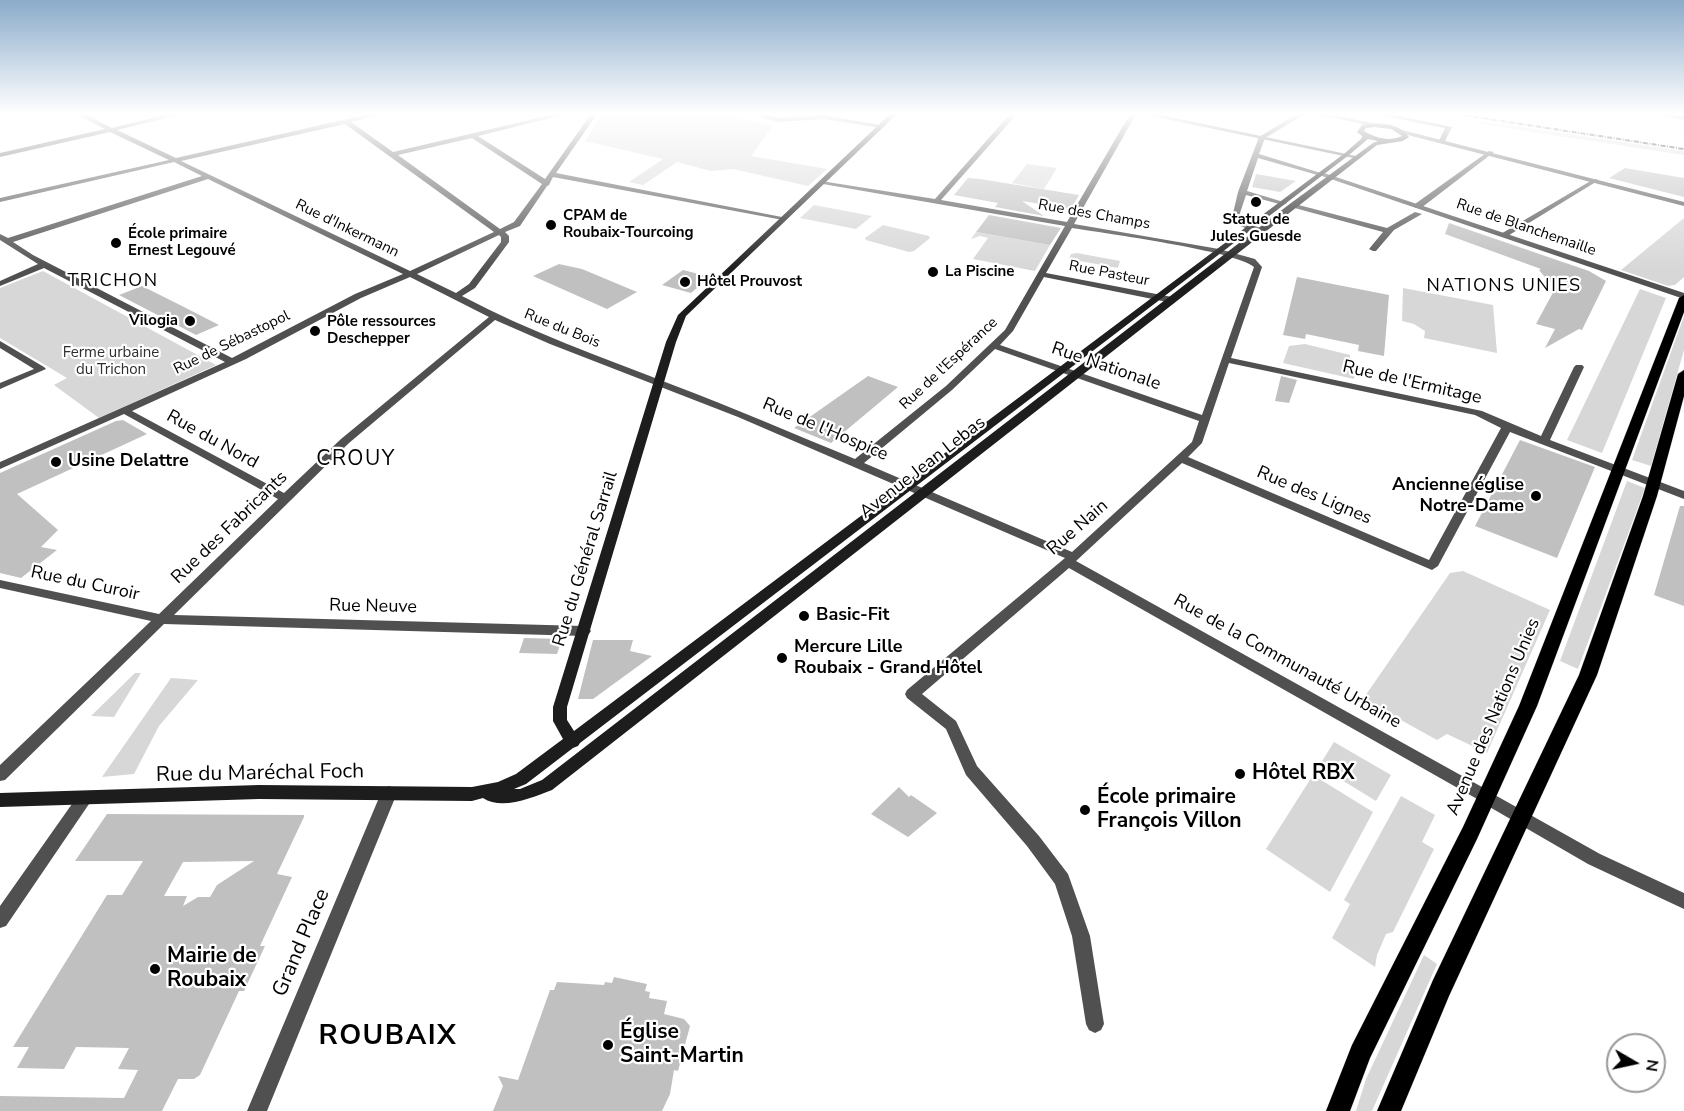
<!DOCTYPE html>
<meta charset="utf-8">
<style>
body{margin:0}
#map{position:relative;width:1684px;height:1111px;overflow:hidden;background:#fff;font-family:"Nunito Sans",sans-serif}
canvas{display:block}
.north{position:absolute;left:1606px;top:1033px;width:60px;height:60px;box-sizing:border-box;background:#fff;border:2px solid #999;border-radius:50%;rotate:99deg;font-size:16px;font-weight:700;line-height:24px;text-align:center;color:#000}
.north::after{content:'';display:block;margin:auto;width:21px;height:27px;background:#000;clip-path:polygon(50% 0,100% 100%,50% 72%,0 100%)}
</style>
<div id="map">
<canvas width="1684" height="1111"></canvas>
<div class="north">N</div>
</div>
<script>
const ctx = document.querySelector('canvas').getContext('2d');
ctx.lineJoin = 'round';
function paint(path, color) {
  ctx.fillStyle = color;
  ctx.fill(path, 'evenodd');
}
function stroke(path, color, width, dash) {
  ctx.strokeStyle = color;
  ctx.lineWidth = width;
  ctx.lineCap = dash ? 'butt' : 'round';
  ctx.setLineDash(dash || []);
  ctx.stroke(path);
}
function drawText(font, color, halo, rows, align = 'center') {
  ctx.font = font + ' "Nunito Sans",sans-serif';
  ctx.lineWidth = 4.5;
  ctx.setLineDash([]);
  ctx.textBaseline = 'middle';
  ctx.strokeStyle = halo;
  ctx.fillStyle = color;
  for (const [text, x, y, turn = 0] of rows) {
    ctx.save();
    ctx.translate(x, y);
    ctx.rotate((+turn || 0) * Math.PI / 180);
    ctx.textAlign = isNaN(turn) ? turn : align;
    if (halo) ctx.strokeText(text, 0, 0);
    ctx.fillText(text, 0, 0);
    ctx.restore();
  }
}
const green = new Path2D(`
 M603 114H721L773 126 751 156 827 169 808 186 733 169 711 171 677 162 643 185 629 182 663 159 585 141Z
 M1480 121 1684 151V155L1479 124Z
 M1027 164 1057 168 1044 189 1012 183Z
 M814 205 872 216 856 229 800 218Z
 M1684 218V277L1675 285 1668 286 1621 270Z
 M883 225 929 236 930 238 914 251 909 252 866 240 865 238Z
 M976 232 1050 245 1035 271 973 259 988 238 980 236 971 239Z
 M1077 253 1120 261 1118 268 1069 259 1071 254Z
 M43 271 216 365 99 418 54 385 67 378 0 338V288Z
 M1403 288 1493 305 1497 353 1424 338 1425 331 1414 324 1402 321Z
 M1640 289 1666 298 1602 453 1567 440Z
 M1684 316V350L1651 466 1632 460Z
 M1305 344 1350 355V364L1356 365 1354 379 1283 363 1289 346Z
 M1627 481 1645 488 1578 669 1560 661Z
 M1463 571 1550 610 1487 753 1447 734 1437 740 1363 699 1450 573Z
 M135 673H141L114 717 91 716Z
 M171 678 198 680 159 726 134 774 102 777Z
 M1334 742 1391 775 1376 801 1319 766Z
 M1313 775 1373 812 1330 892 1266 849Z
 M1401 796 1435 815 1422 842 1434 849 1393 932 1386 934 1377 955 1375 967 1332 938 1350 904 1344 900Z
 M1424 955 1437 964 1372 1111H1356L1366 1079Z`);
const building = new Path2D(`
 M1625 168 1684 178V197L1609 178Z
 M1256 174 1296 181 1280 192 1252 187Z
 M968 178 980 179 1079 195 1071 209 1022 201 1044 216 995 207 998 203 954 195Z
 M989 215 1061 228 1050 245 976 232Z
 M1449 223 1589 271 1606 281 1582 330 1579 329 1545 348 1555 329 1536 324 1557 285 1548 281 1539 270 1541 269 1445 234Z
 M559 264 582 269 637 292 607 309 533 276Z
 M683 270 710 277 691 293 662 285Z
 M1297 277 1389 295 1384 356 1358 351 1359 345 1306 334 1305 339 1283 335Z
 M142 286 184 307 219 325 196 335 119 295Z
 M868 376 898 387 831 443 794 428Z
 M1281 376 1297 380 1289 403 1275 401Z
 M123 420 147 434 17 494 58 530 41 547 57 550 21 578 0 573V473L116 421Z
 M1520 440 1595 467 1557 558 1475 526Z
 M1680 506H1684V606L1654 595Z
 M524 638 562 639 557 654 519 653Z
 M593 640H633L630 651 652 656 593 699H578Z
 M899 787 909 797 911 795 937 813 908 837 871 814Z
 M107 814 304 815V817L277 874 292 877 260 946H265L244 991H239L200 1075 194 1079H178L162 1111H0V1096L124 1098 138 1070 118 1069 129 1048 76 1047 64 1069 17 1068 29 1047H13L107 895H122L143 861H75ZM254 861 217 885 210 897H198L183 906 187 896H164L183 862Z
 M614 977 647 984 645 991 650 992 649 998 667 1001 664 1014 684 1019 690 1026 678 1071 674 1070 670 1094 662 1111H493L503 1086 498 1076 518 1080 550 990H554L557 982 604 985 605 982 612 983Z`);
const minor = new Path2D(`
 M76 114H85L112 128 169 114H182L117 130 176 158 369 114H382L351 122 393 152 555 114H567L478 136 545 179 591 114H597L556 173 787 218 783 220 553 177 549 185 547 186 520 226 505 232 509 236V242L475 288 462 296C530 332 601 357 673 385 734 408 794 434 855 459L946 386 1005 330 1065 226 823 184 821 183V181L935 199 1010 114H1017L941 200 1067 222 1130 114H1136L1074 224 1219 249 1255 259 1262 267 1231 358 1482 411 1541 436 1574 367 1576 365H1582L1584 367 1550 440 1684 491V499L1510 432 1438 566 1432 570 1182 463 1076 561 1491 792 1494 797 1491 802 1486 804 1069 568 922 694 956 721 977 766 1039 836 1068 874 1090 936 1104 1024 1101 1030 1095 1033 1089 1030 1086 1024 1072 936 1055 884 1027 846 966 775 946 729 907 698 905 694 907 690 1065 558 738 417 550 344 495 320 349 443 174 615 584 626 589 628 591 631 589 634 584 636 164 624 5 780 0 781V765L151 621 0 588V580L159 614 278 499 124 414 0 469V462L225 362 44 268 0 286V281L38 264 0 240V234L8 238 202 176 174 162 0 202V198L169 160 110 132 0 157V153L105 129ZM345 124 494 232 410 271 181 161ZM472 138 542 184 514 222 500 229 398 155ZM208 179 403 274 355 294 232 358 33 255 13 242ZM1072 228C1103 233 1237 251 1254 267L1202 415 1000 345 1013 331 1044 277 1172 303 1176 300 1172 297 1046 273ZM499 235 501 237V242L469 284 456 293 417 274ZM410 277 489 317 341 439 284 493 132 411 246 359 361 298ZM995 349 1199 421 1192 442 1072 552 864 463 952 390ZM1229 363 1475 415 1501 428 1429 560 1188 457 1202 443Z
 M751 114H763L778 118 824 115 885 126 882 128 824 119 778 122Z
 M1297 114H1305L1265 138 1259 154 1324 174 1321 176 1258 158 1247 191 1287 203 1283 205 1246 195 1238 219 1263 229V233H1257L1231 222 1238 192 1259 137Z
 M1373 114H1389L1452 127 1445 141 1442 143 1439 141 1445 128Z
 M1489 151 1494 152 1421 208H1415V204Z
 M1594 179 1599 180 1506 237 1499 235Z
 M1291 203 1387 228 1415 212 1422 214 1394 230 1376 251H1373L1369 249 1383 232 1291 207Z
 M0 341 44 367 46 369 0 389V383L34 369 0 348Z
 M389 786 394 788 397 793 267 1111H247L381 793 384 788Z
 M84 792 89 794 92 799 89 804 6 926 0 928V906L79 794Z`);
const tertiary = new Path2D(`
 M1142 114H1156L1361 157 1358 159Z
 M1315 114H1330L1385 126 1382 128Z
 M1659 114 1684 116V120L1662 116Z
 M1402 130 1684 202V206L1400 133 1399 132Z
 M1321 172 1684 293V299L1319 175 1318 174Z
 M1486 790 1600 854 1684 893V909L1588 864 1481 802 1478 797 1481 792Z`);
const secondary = new Path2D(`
 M890 114H897L686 316 676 342 567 707V720L574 731 1345 153 1362 138V136L1357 132 1362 125C1379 122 1398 122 1409 137L1403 141 1377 145 1297 207 552 790C533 797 502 811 483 798L472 801 259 799 0 807V793L259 785 472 787 498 782 516 774 563 739 553 721V707L666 342 678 315ZM1375 127 1391 129 1402 136C1389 142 1376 138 1364 131L1366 128ZM1368 139 1378 141 1373 143 1291 203 542 780 520 789H514L526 784 573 748 578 746 580 743 1349 155Z`);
const primary = new Path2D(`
 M1684 295V312L1537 706 1477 839 1370 1058 1350 1111H1326L1352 1045 1463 827 1519 706 1679 298Z
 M1684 370V396L1657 496 1597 675 1449 996 1401 1111H1377L1433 980 1579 675 1643 496 1678 374Z`);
const rail = new Path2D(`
 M1456 114 1684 149`);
const markers = [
 [1256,202,6,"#000"],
 [551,225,6,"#000"],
 [116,243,6,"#000"],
 [933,272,6,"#000"],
 [685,282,6,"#000"],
 [190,321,6,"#000"],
 [315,331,6,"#000"],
 [56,462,6,"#000"],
 [1536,496,6,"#000"],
 [804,616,6,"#000"],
 [782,658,6,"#000"],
 [1240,774,6,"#000"],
 [1085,810,6,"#000"],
 [155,969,6,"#000"],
 [608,1045,6,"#000"]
];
const farStreetnames = [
 ["Rue des Champs",1094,215,10],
 ["Rue de Blanchemaille",1526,228,19],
 ["Rue d'Inkermann",347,229,26],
 ["Rue Pasteur",1109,274,11],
 ["Rue du Bois",562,329,22],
 ["Rue de Sébastopol",232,343,-26],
 ["Rue de l'Espérance",949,364,-43]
];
const farPoinames = [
 ["CPAM de",563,216],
 ["Roubaix-Tourcoing",563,233],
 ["Statue de",1256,220,"center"],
 ["Jules Guesde",1256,237,"center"],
 ["École primaire",128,234],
 ["Ernest Legouvé",128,251],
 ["La Piscine",945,272],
 ["Hôtel Prouvost",697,282],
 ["Vilogia",178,321,"right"],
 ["Pôle ressources",327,322],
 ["Deschepper",327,339]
];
const farParknames = [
 ["Ferme urbaine",111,353],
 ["du Trichon",111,370]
];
const farQuarternames = [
 ["TRICHON",113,282],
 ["NATIONS UNIES",1504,287]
];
const streetNames = [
 ["Rue Nationale",1106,367,19],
 ["Rue de l'Ermitage",1412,383,13],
 ["Rue de l'Hospice",825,430,23],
 ["Rue du Nord",212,440,29],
 ["Avenue Jean Lebas",923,468,-38],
 ["Rue des Lignes",1314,496,23],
 ["Rue des Fabricants",230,528,-44],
 ["Rue Nain",1078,528,-41],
 ["Rue du Général Sarrail",586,559,-73],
 ["Rue du Curoir",85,584,12],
 ["Rue Neuve",373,607,1],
 ["Rue de la Communauté Urbaine",1287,662,29],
 ["Avenue des Nations Unies",1494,717,-67]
];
const poiNames = [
 ["Usine Delattre",68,462],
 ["Ancienne église",1524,486,"right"],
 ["Notre-Dame",1524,507,"right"],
 ["Basic-Fit",816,616],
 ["Mercure Lille",794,648],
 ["Roubaix - Grand Hôtel",794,669]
];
const quarterNames = [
 ["CROUY",356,460]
];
const nearStreetnames = [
 ["Rue du Maréchal Foch",260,774,-1],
 ["Grand Place",302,943,-67]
];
const nearPoinames = [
 ["Hôtel RBX",1252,774],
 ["École primaire",1097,798],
 ["François Villon",1097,822],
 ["Mairie de",167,957],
 ["Roubaix",167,981],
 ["Église",620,1033],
 ["Saint-Martin",620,1057]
];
const nearDistrictnames = [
 ["ROUBAIX",388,1037]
];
paint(green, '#d7d7d7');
paint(building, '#c0c0c0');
stroke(primary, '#dbdbdb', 1);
paint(minor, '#505050');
paint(tertiary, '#505050');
paint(secondary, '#1d1d1d');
paint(primary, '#000');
stroke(rail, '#000', 2, [5, 1.5, 1, 1.5]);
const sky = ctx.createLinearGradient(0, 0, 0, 270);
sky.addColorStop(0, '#8aabca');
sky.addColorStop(0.42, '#fff');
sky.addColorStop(1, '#ffffff00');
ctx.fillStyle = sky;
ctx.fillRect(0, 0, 1684, 270);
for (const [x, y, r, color] of markers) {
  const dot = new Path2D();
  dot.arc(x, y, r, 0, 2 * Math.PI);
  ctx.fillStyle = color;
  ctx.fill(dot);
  stroke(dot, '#fff', 2);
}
drawText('15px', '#000', '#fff', farStreetnames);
drawText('bold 15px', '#000', '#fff', farPoinames, 'left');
drawText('15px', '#2e2e2e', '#fff', farParknames);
ctx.letterSpacing = '1.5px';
drawText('18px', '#000', '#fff', farQuarternames);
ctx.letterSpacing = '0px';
drawText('18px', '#000', '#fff', streetNames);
drawText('bold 18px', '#000', '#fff', poiNames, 'left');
ctx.letterSpacing = '1.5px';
drawText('21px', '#000', '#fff', quarterNames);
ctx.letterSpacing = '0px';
drawText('21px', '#000', '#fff', nearStreetnames);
drawText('bold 21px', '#000', '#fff', nearPoinames, 'left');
ctx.letterSpacing = '1.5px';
drawText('bold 28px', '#000', '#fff', nearDistrictnames);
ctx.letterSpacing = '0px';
</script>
